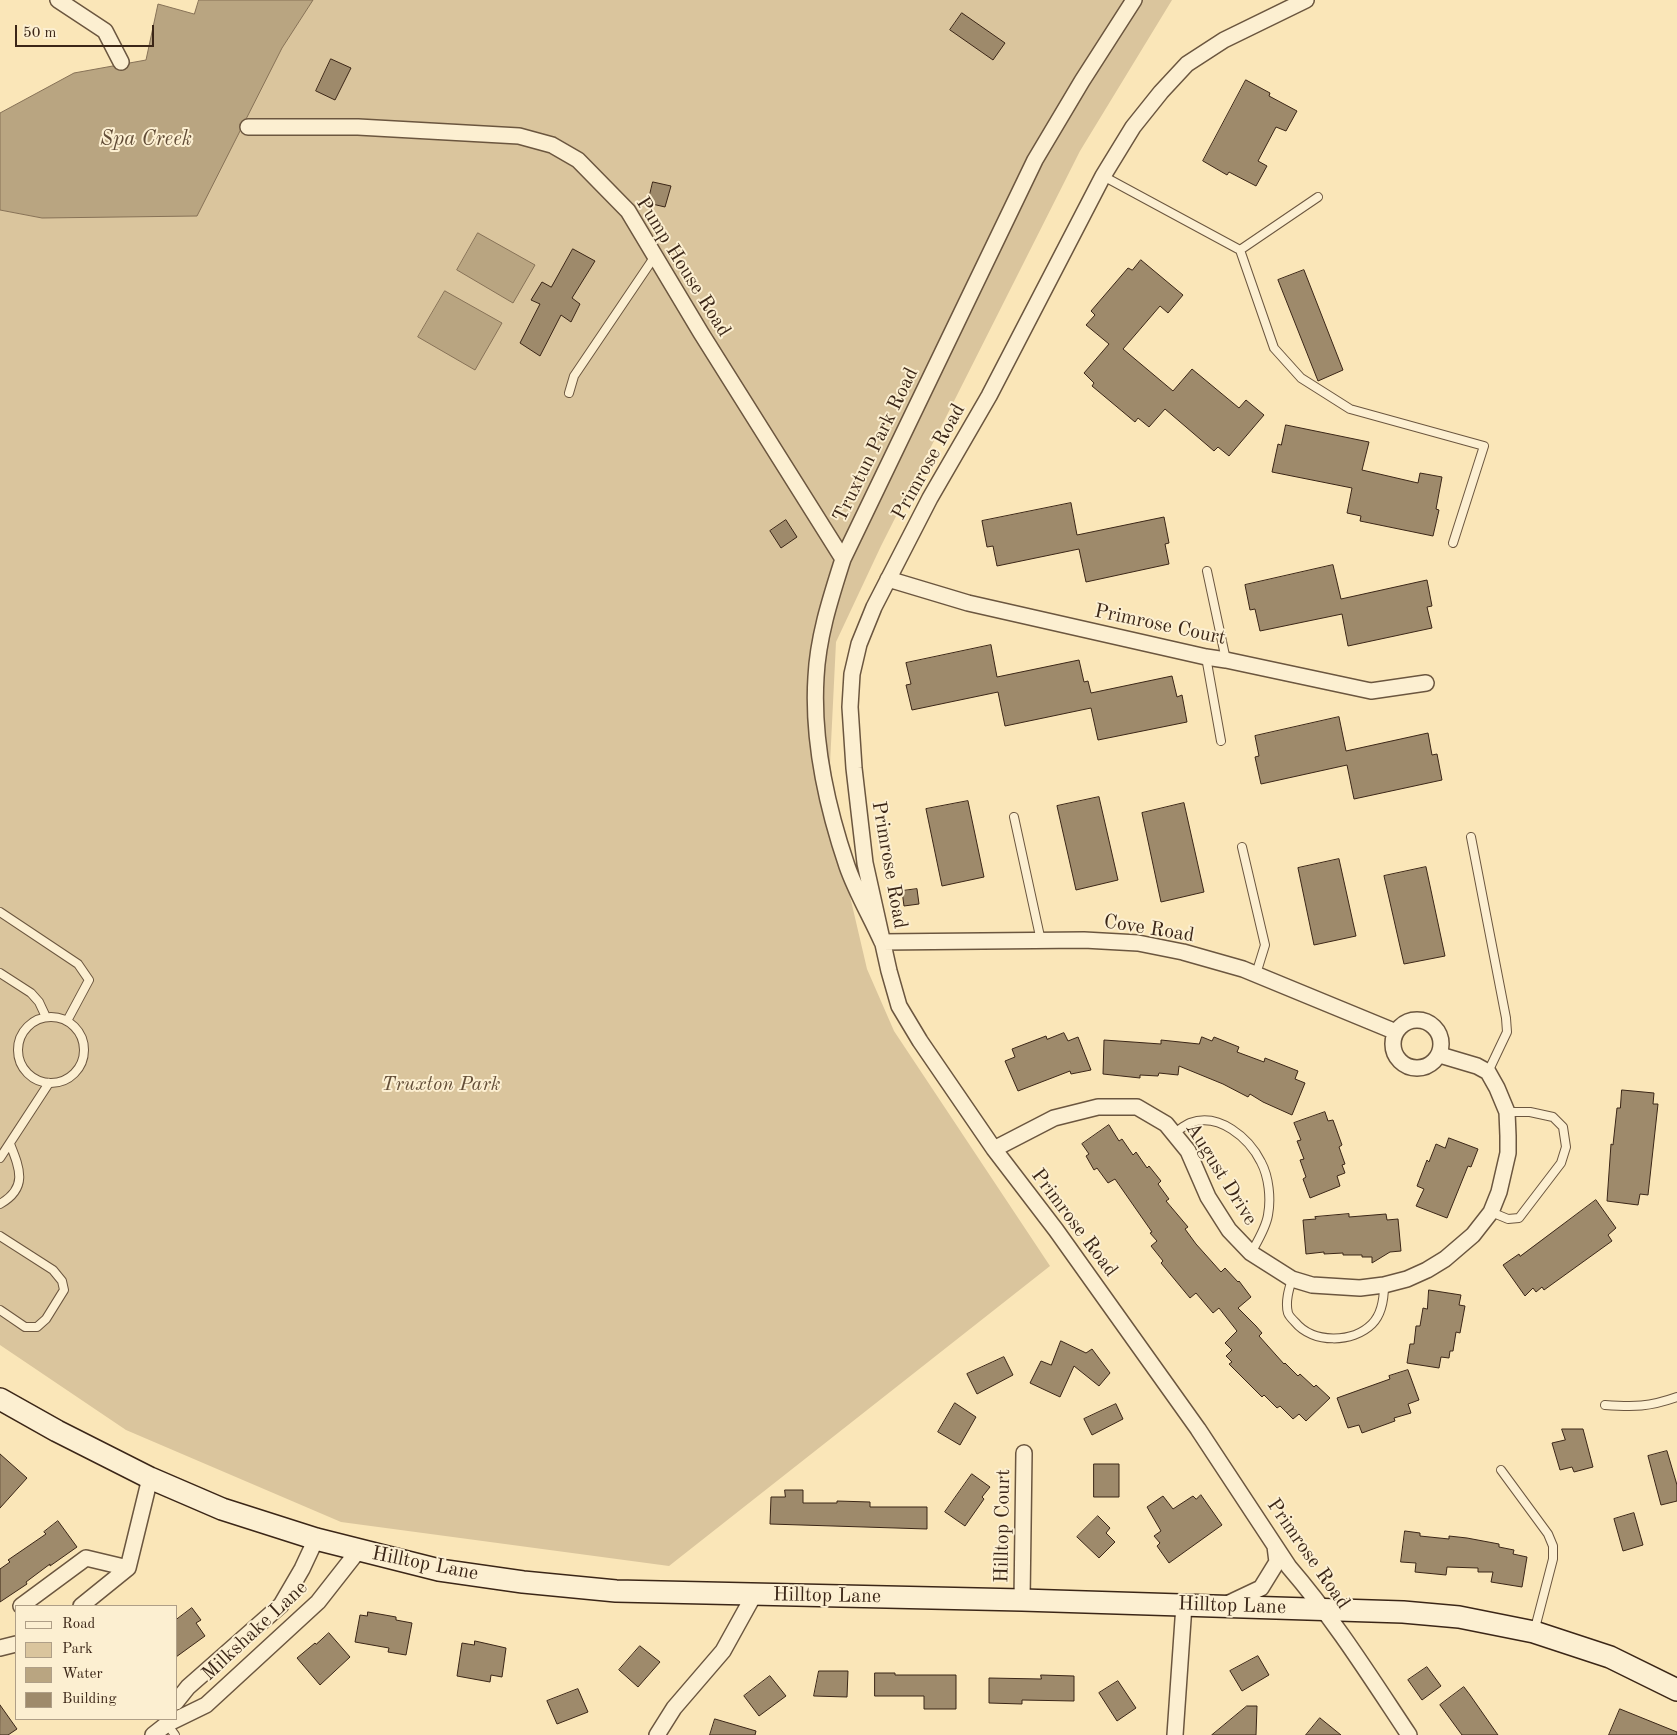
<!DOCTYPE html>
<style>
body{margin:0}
#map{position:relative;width:1677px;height:1735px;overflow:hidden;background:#fae6b8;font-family:"Old Standard TT",serif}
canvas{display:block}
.legend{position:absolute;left:15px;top:1605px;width:162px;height:115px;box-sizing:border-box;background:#fcefd1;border:1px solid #af9f87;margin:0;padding:6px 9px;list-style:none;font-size:15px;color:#3b2617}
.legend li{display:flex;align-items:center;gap:10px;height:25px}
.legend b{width:25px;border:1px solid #af9f87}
.scale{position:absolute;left:15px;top:25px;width:139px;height:22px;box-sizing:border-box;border:2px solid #3b2617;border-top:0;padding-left:6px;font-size:15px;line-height:18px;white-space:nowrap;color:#3b2617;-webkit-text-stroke:4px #fcefd1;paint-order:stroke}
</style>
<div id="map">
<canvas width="1677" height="1735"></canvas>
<ul class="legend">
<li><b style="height:6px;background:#fcefd1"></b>Road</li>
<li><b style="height:14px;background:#dac59d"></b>Park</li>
<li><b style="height:14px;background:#b9a581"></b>Water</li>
<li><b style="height:14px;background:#9e8a6b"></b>Building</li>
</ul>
<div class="scale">50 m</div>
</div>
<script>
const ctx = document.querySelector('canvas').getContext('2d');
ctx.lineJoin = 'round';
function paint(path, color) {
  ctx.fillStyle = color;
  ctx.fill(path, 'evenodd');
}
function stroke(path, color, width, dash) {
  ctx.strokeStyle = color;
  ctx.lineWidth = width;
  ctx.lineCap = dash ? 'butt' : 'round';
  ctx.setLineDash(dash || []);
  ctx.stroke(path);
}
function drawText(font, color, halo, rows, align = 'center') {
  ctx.font = font + ' "Old Standard TT",serif';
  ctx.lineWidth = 4;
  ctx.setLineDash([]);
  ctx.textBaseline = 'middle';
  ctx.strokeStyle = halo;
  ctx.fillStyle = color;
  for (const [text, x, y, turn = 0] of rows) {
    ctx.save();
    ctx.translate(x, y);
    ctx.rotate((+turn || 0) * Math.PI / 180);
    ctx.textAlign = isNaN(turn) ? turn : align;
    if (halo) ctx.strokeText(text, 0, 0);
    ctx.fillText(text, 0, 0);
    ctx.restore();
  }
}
const green = new Path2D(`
 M313 0H1172L1080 151 881 546 836 642 830 764 849 892 867 969 894 1031 1050 1266 669 1566 341 1522 126 1430 0 1345V210L42 218 282 48Z`);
const water = new Path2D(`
 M199 0H313L282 48 197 216 42 218 0 210V113L74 73 146 60 158 4 194 14Z
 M478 233 535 265 513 303 457 270Z
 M445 291 502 323 475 370 418 337Z`);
const building = new Path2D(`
 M962 13 1005 43 993 60 950 30Z
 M331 59 351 68 335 100 316 91Z
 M1246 80 1270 93 1269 96 1297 111 1286 131 1276 127 1258 161 1267 166 1256 186 1229 172 1227 175 1203 161Z
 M653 182 671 186 665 207 648 203Z
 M573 249 595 261 572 298 580 304 571 322 561 315 540 356 520 343 540 304 531 300 542 282 551 287Z
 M1141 260 1183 295 1168 313 1160 306 1123 349 1173 391 1192 369 1239 408 1246 400 1264 415 1229 456 1218 447 1214 451 1165 409 1149 427 1138 418 1135 422 1092 386 1094 383 1084 373 1109 344 1086 325 1095 315 1091 311 1128 268 1132 270Z
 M1304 270 1343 370 1318 381 1278 280Z
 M1286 425 1369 442 1362 470 1418 483 1420 473 1442 477 1436 509 1439 510 1433 536 1360 521 1361 516 1347 513 1352 488 1272 472 1278 444 1281 445Z
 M1071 503 1077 535 1164 517 1169 543 1165 544 1169 564 1086 582 1079 549 997 566 993 546 987 547 982 521Z
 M786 520 797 537 781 548 770 531Z
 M1333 565 1341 599 1427 580 1432 606 1427 607 1432 628 1348 646 1342 614 1260 631 1255 609 1250 610 1245 585Z
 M991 645 997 677 1079 660 1084 682 1088 681 1091 693 1172 676 1177 697 1182 695 1187 722 1098 740 1091 708 1005 726 998 692 912 710 906 685 911 684 906 663Z
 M1339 717 1346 751 1428 733 1432 755 1437 754 1442 780 1354 799 1347 765 1261 784 1255 757 1259 756 1255 736Z
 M1099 797 1118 880 1076 890 1057 806Z
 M968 801 984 877 942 886 926 809Z
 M1184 803 1204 892 1161 902 1142 813Z
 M1339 859 1356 936 1314 945 1298 868Z
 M1426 867 1445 956 1404 964 1384 876Z
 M917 889 919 904 904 906 902 891Z
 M1064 1033 1068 1041 1078 1037 1091 1070 1071 1074 1070 1071 1018 1091 1005 1061 1015 1057 1012 1049 1046 1036 1047 1039Z
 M1202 1037 1212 1041 1214 1037 1239 1047 1237 1052 1264 1062 1265 1058 1298 1071 1295 1079 1305 1083 1292 1115 1263 1102 1250 1094 1248 1097 1223 1084 1179 1066 1178 1075 1159 1073 1158 1076 1140 1075V1078L1103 1074 1104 1040 1161 1044V1040L1199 1044Z
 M1622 1090 1654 1093 1653 1104H1658L1648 1195 1640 1194 1638 1205 1607 1201 1611 1144 1613 1145 1617 1108H1620Z
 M1325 1112 1328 1121 1333 1120 1342 1145 1339 1147 1345 1164 1342 1165 1345 1173 1337 1176 1340 1186 1310 1198 1303 1179 1306 1177 1300 1160 1304 1159 1297 1141 1301 1140 1294 1123Z
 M1109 1125 1119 1141 1122 1139 1133 1155 1136 1152 1147 1168 1149 1166 1161 1181 1158 1184 1169 1199 1166 1201 1188 1227 1185 1229 1196 1244 1221 1272 1225 1268 1238 1282 1239 1281 1251 1297 1238 1308 1256 1326 1262 1333 1259 1336 1284 1364 1285 1363 1298 1376 1300 1374 1314 1387 1316 1385 1330 1398 1306 1421 1299 1414 1293 1419 1280 1406 1277 1408 1264 1395 1262 1397 1229 1364 1232 1362 1226 1356 1232 1350 1225 1343 1237 1331 1219 1308 1213 1313 1196 1293 1190 1298 1161 1263 1163 1261 1151 1246 1157 1241 1150 1233 1152 1232 1115 1179 1108 1183 1097 1168 1094 1170 1086 1156 1089 1154 1082 1144Z
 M1449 1138 1478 1149 1471 1167 1468 1166 1447 1218 1416 1206 1424 1189 1417 1186 1427 1160 1429 1162 1436 1144 1445 1148Z
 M1596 1200 1616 1228 1608 1235 1612 1241 1544 1290 1542 1287 1536 1292 1533 1288 1525 1296 1503 1265 1519 1254 1520 1256Z
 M1349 1214V1217L1386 1214 1387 1220 1398 1219 1401 1251 1390 1252 1372 1263V1257H1362V1255H1343V1253L1324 1254V1252L1306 1254 1303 1220 1316 1219 1315 1217Z
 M1429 1290 1461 1295 1459 1305 1465 1306 1460 1333 1456 1332 1453 1351H1450L1449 1358 1441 1357 1439 1368 1407 1363 1410 1344H1414L1416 1326H1420L1423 1308 1427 1309Z
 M1061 1341 1086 1353 1092 1349 1110 1373 1099 1386 1074 1366 1060 1397 1030 1383 1041 1361 1051 1365Z
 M1004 1357 1013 1375 977 1394 967 1374Z
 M1408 1370 1419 1400 1408 1404 1411 1413 1394 1418 1395 1421 1362 1433 1359 1425 1348 1428 1337 1398 1390 1379 1389 1376Z
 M955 1403 976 1417 960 1445 938 1432Z
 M1116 1404 1123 1419 1092 1435 1084 1419Z
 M1562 1429H1583L1593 1467 1574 1472 1572 1467 1560 1470 1552 1443 1565 1440Z
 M1667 1451 1677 1485V1501L1661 1505 1648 1456Z
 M0 1454 27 1478 0 1508Z
 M1094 1464H1119V1497H1094Z
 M972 1474 990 1487 982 1497 984 1499 965 1526 945 1512Z
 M785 1490H803V1503H837V1501L870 1502V1507H927V1529L770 1524 771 1497H785Z
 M1201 1495 1222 1525 1169 1563 1157 1546 1160 1543 1154 1536 1161 1531 1147 1507 1163 1496 1173 1509 1193 1496 1196 1499Z
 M1634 1513 1643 1545 1623 1551 1614 1519Z
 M1098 1516 1110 1528 1106 1533 1115 1542 1099 1558 1077 1537Z
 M58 1521 77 1547 50 1566V1564L26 1582 27 1584 0 1602V1569L10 1562 8 1560 46 1534 44 1532Z
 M1405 1531 1420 1533V1536L1449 1539V1536L1467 1538 1499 1544V1547L1514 1550 1513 1554 1527 1557 1522 1587 1491 1582 1493 1572H1478V1568L1447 1567 1446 1575 1415 1572 1416 1563 1401 1562Z
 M192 1608 201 1620 196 1623 205 1636 176 1657V1620Z
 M368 1612 396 1617V1620L412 1623 406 1655 388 1652 389 1648 355 1642 360 1615 367 1616Z
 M329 1633 350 1657 320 1685 297 1658 315 1643 316 1644Z
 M475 1641 506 1648 502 1677 491 1675 490 1682 457 1676 462 1643 474 1645Z
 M640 1646 660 1662 638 1687 619 1670Z
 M1258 1656 1269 1675 1242 1691 1230 1671Z
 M1427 1667 1441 1686 1422 1700 1408 1680Z
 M819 1671H848L847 1697 814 1696Z
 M875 1673H895V1675H956V1709H924V1696H875Z
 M1041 1675 1074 1676V1701L1022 1700V1704L989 1703V1678L1041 1679Z
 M770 1676 786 1696 759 1716 744 1696Z
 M1118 1681 1136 1708 1117 1721 1099 1693Z
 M1464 1687 1470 1695 1498 1735H1462L1440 1705Z
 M578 1689 588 1712 557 1724 547 1701Z
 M0 1705 17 1729 8 1735H0Z
 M1247 1706H1257L1256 1735H1212Z
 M1620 1709 1677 1732V1735H1609Z
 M1320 1718 1341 1735H1306Z
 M715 1719 756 1731 755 1735H710Z`);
const lane = new Path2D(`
 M1103 176 1240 250 1274 348 1301 378 1350 409 1484 446 1453 543
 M1240 250 1318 197
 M569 393 574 376 655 256
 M1207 571 1226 660
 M1206 657 1221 741
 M1014 817 1041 941
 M1471 837 1506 1018 1507 1032 1488 1072
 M1242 847 1265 945 1256 974
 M0 912 78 964 89 980 67 1021
 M0 973 31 993 39 1002 46 1017
 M18 1050a33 33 0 1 1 66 0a33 33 0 1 1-66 0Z
 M1174 1133C1179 1130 1185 1125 1190 1123 1219 1112 1249 1138 1261 1162 1269 1177 1271 1199 1268 1215 1266 1228 1257 1242 1251 1253
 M0 1158 49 1083
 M0 1204C28 1188 20 1169 10 1144
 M1491 1212 1508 1219 1519 1218 1561 1163 1566 1147 1563 1127 1553 1117 1530 1112H1507
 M0 1236 53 1270 62 1281 64 1290 46 1319 37 1327H25L0 1310
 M1292 1279C1289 1289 1285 1302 1288 1313 1289 1316 1293 1320 1295 1322 1313 1344 1353 1343 1372 1324 1382 1314 1384 1299 1384 1285
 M1605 1405C1634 1407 1649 1407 1677 1397
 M1501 1470 1548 1534 1553 1546V1559L1534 1632
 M167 1724 175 1735`);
const street = new Path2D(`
 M58 0 105 31 121 62
 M1134 0 1082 81 1035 160 843 559C831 597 818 636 816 677 812 740 827 807 847 866 856 892 871 917 882 942L1084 940 1138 943 1183 952 1243 969 1396 1032
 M1306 0 1224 40 1187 64 1161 92 1133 127 1103 176 989 396 930 498 874 607 859 644 852 674 850 707 854 768 865 863 889 971 899 1006 920 1041 994 1149 1056 1230 1198 1429 1289 1567C1334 1619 1371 1678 1409 1735
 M248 127H358L519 136 552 145 578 160 628 211 701 333 843 559
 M888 579 968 603 1206 657 1226 660 1371 691 1426 683
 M1393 1044a24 24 0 1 1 48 0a24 24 0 1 1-48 0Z
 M994 1149 1054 1118 1098 1107H1137L1166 1124 1188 1151 1208 1197 1229 1230 1251 1253 1292 1279 1312 1285 1360 1288 1384 1285 1407 1279 1427 1270 1445 1259 1473 1235 1491 1212 1499 1192 1508 1153V1136L1507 1112 1497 1088 1488 1072 1477 1066 1440 1055
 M1022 1600 1024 1453
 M1225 1605 1261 1588 1277 1562 1275 1546
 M21 1606 86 1558 128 1568
 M81 1606 128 1568 150 1478
 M0 1648 16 1644
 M176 1702 188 1687 281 1605 302 1569 316 1539
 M153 1735 167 1724 206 1705 318 1602 358 1551
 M657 1735 674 1708 723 1651 754 1595
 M1175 1735 1184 1605`);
const secondary = new Path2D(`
 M0 1399 57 1431 150 1478 222 1509 316 1539 439 1570 523 1582 616 1591 1022 1600 1403 1612 1459 1617 1534 1632 1610 1657 1677 1690`);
const streetNames = [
 ["Pump House Road",683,267,58],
 ["Truxtun Park Road",876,445,-64],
 ["Primrose Road",929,462,-61],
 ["Primrose Court",1160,625,12],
 ["Primrose Road",889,865,80],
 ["Cove Road",1149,929,9],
 ["August Drive",1221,1174,58],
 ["Primrose Road",1074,1223,53],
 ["Hilltop Court",1003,1526,-89],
 ["Primrose Road",1308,1554,55],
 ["Hilltop Lane",425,1564,11],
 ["Hilltop Lane",827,1596,1],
 ["Hilltop Lane",1232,1606,2],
 ["Milkshake Lane",255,1631,-43]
];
const parkNames = [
 ["Truxton Park",441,1085]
];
const waterNames = [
 ["Spa Creek",146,139]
];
paint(green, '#dac59d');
paint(water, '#b9a581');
stroke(water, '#877257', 1);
paint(building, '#9e8a6b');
stroke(building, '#3b2617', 1);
stroke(lane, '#6b563f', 10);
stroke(street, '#6b563f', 18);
stroke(secondary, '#3b2617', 24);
stroke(lane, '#fcefd1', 8);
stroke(street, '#fcefd1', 15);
stroke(secondary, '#fcefd1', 21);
drawText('20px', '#3b2617', '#fcefd1', streetNames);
drawText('italic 20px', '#634e38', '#fcefd1', parkNames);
drawText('italic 21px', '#614c37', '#fcefd1', waterNames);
</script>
